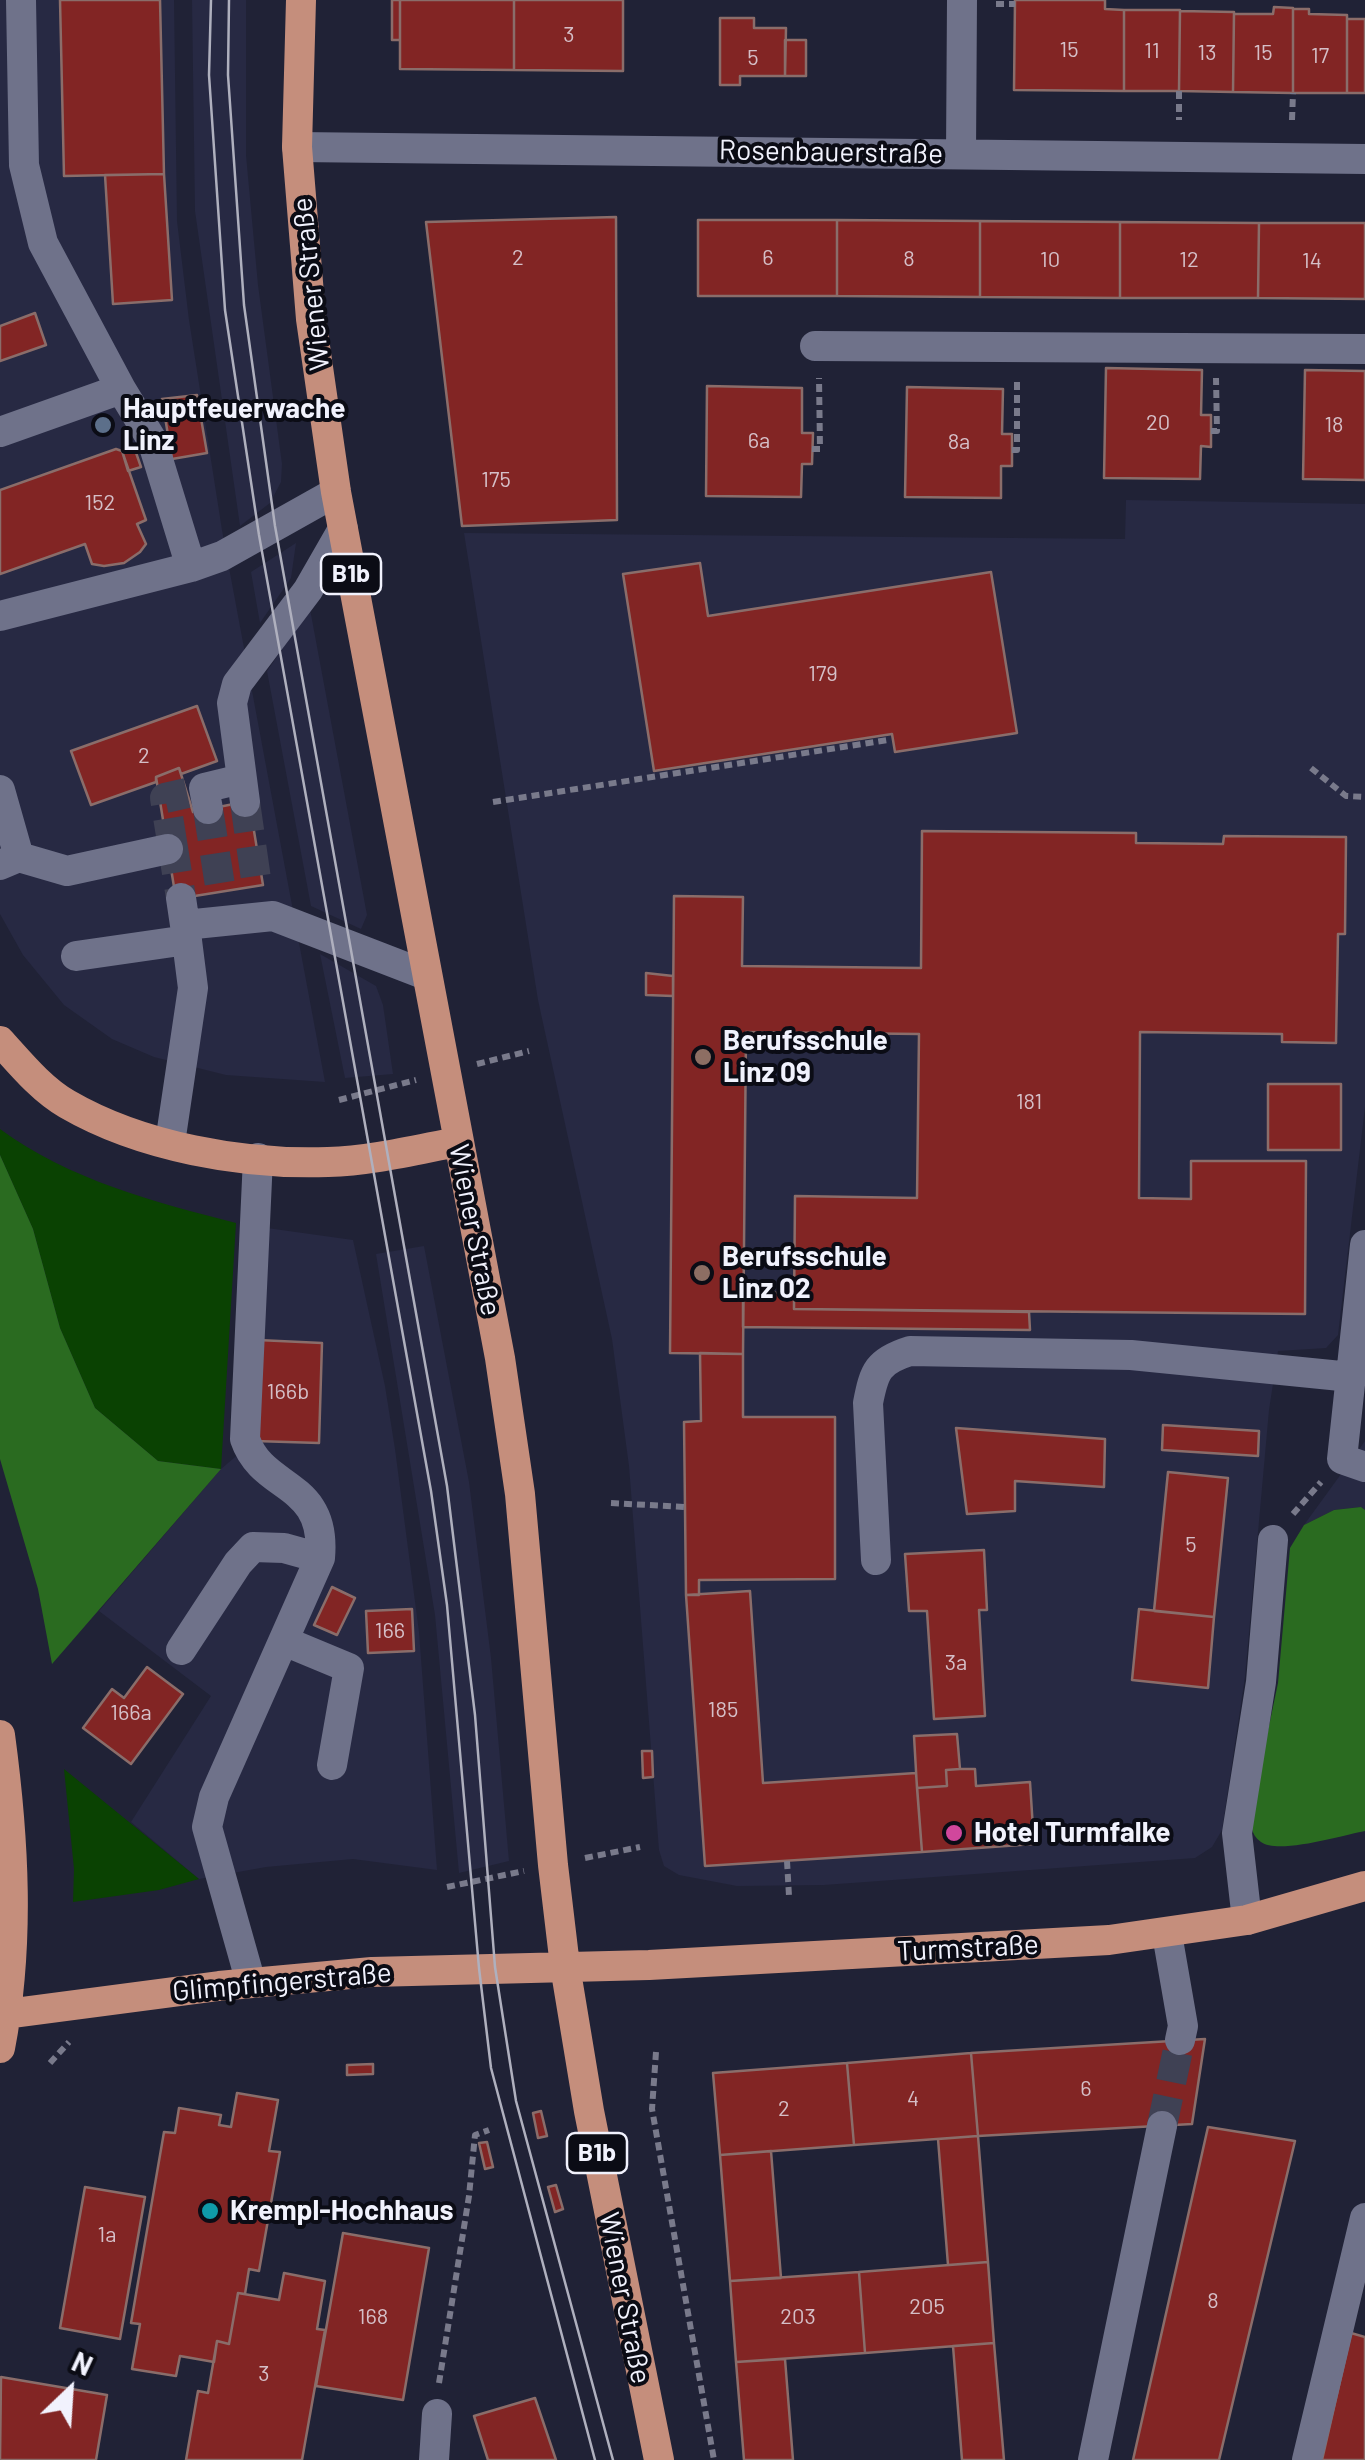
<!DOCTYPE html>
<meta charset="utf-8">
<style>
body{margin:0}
#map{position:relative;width:1365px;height:2460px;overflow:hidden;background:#202236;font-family:Barlow,sans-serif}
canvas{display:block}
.north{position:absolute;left:20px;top:2340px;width:100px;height:100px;-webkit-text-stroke:8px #0b0c15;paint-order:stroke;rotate:25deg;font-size:28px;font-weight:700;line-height:40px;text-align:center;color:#f1f2fd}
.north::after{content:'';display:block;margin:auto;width:35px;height:45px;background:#f1f2fd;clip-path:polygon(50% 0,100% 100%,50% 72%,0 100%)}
</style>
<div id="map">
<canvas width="1365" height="2460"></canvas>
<div class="north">N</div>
</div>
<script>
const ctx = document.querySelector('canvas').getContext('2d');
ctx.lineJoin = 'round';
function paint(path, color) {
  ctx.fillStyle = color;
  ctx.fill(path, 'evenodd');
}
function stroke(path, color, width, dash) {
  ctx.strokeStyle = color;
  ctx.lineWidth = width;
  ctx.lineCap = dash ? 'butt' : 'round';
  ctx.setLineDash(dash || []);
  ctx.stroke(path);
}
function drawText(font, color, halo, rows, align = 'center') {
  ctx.font = font + ' Barlow,sans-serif';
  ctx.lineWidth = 8;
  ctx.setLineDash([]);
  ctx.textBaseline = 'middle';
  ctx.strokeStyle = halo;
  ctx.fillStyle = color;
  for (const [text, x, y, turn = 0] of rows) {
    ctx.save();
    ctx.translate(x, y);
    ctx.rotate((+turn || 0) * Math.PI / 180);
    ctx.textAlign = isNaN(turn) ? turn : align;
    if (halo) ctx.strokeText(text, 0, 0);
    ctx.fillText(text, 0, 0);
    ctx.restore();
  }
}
const built = new Path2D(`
 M0 0H174L177 221 189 320 222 530 325 1082 226 1075 154 1057 112 1039 64 1005 23 955 0 914Z
 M192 0H246V155L258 285 282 464 281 482 270 503 240 526 195 211Z
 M1126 500 1365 504V1107L1338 1335 1326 1348 1278 1351 1269 1410 1245 1677 1222 1830 1212 1847 1195 1858 824 1885 737 1886 679 1875 664 1866 659 1850 629 1466 612 1339 538 1000 464 533 1125 539Z
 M296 543 291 578 260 623 251 572Z
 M310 609 367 915 361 929 311 906 267 671Z
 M320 954 376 986 383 1005 393 1074 345 1078Z
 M267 1228 353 1240 385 1386 395 1449 419 1632 437 1870 353 1859 266 1867 199 1879 131 1822 211 1696 99 1611 221 1469 254 1441Z
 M424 1246 469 1482 491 1658 509 1861 459 1873 435 1615 376 1254Z
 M1365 1441V1510L1361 1507 1334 1510 1304 1525Z`);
const green = new Path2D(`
 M0 1129C69 1180 155 1202 236 1223L221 1469 158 1461 95 1408 60 1328 33 1229 0 1155Z
 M64 1769 199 1879 159 1890 73 1902 74 1869Z`);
const forest = new Path2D(`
 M0 1155 33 1229 60 1328 95 1408 158 1461 221 1469 52 1664 38 1589 0 1459Z
 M1361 1507 1365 1510V1831C1343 1835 1278 1855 1261 1842 1250 1834 1251 1824 1251 1812L1278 1683 1290 1548 1304 1525 1334 1510Z`);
const building = new Path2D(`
 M60 0H160L164 174 64 176Z
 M392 0H400V40H392Z
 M400 0H514V70L400 69Z
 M514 0H623V71L514 70Z
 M1015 0H1105V9L1124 10V91L1014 90Z
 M1274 7 1293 8V93L1233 92 1234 14H1273Z
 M1293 9H1309V14L1347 15V93H1293Z
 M1124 10H1180L1179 91H1124Z
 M1180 11 1234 12 1233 92 1179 91Z
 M720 18H754V28H786L785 76H740V85H720Z
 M1347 19H1365V93H1347Z
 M785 40H806V76H785Z
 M164 174 172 300 113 304 105 175Z
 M616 217 617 520 462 526 426 222Z
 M698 220H837V296H698Z
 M837 220 980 221V297L837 296Z
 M980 221 1120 222V298L980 297Z
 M1120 222 1259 223 1258 298H1120Z
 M1259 223H1365V299L1258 298Z
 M35 313 46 345 0 361V326Z
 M1106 368 1202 370 1201 415H1211V447L1201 446 1200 479 1104 478Z
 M1305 370 1365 371V480L1303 479Z
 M707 386 802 388V433H813L812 464H802L801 497 706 496Z
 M907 387 1003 389 1002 434H1012V466H1001V498L905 497Z
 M197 395 207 453 172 459 162 399Z
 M134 447 141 467 128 471 122 451Z
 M116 449 122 451 146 520 137 524 146 544 140 552 124 563 104 566 92 564 85 544 0 574V490Z
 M700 563 708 616 991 572 1017 733 895 752 892 734 654 771 623 574Z
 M197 706 217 761 181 774 179 768 156 777V782L91 805 71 751Z
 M179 768 193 812 249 801 263 885 176 899 156 777Z
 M922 831 1136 833V843L1223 844 1224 836 1346 837 1345 934H1338L1336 1043 1282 1042V1034L1140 1032 1139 1198 1191 1199V1161H1306L1305 1314 794 1309 795 1196 917 1198 919 1034 746 1032 743 1354 670 1353 674 896 743 897 742 966 921 968Z
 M646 973 673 976V996L646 995Z
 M1268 1084H1341V1150H1268Z
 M743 1292 794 1293V1309L1029 1312 1030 1330 743 1327Z
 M258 1340 322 1343 319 1443 255 1441Z
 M700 1353 743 1354V1417H835V1579L699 1580V1595H686L684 1422 701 1421Z
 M1163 1425 1259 1431 1258 1456 1162 1450Z
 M956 1428 1105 1439 1104 1487 1015 1481V1511L967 1514Z
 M1168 1472 1228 1478 1214 1617 1154 1611Z
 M984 1550 987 1610H979L985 1716 934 1719 927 1611H909L905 1554Z
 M332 1587 355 1598 337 1635 314 1625Z
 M750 1591 763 1783 916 1773 922 1852 705 1866 686 1595Z
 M412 1609 414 1651 368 1653 366 1611Z
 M1139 1609 1214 1617 1208 1688 1132 1680Z
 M147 1667 183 1694 131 1764 83 1728 112 1689 124 1698Z
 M957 1734 960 1769 946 1770 947 1786 917 1788 914 1736Z
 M642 1751H652L653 1777 643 1778Z
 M960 1769H975L976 1786 1030 1782 1034 1844 922 1852 917 1788 947 1786 946 1770Z
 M1205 2039 1192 2124 978 2136 971 2053Z
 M971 2053 978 2136 854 2145 847 2063Z
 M847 2063 854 2145 720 2155 713 2073Z
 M373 2064V2074L347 2075V2065Z
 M237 2093 278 2100 269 2151 280 2152 259 2271 249 2269 245 2294 238 2293 229 2344 217 2341 214 2362 180 2356 176 2376 132 2369 140 2324 131 2323 164 2132 175 2133 179 2108 221 2115 219 2125 231 2127Z
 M541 2111 547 2136 538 2138 533 2113Z
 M1208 2127 1295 2141 1219 2460H1133Z
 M978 2136 988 2262 948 2265 938 2139Z
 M487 2142 493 2167 485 2169 479 2143Z
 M771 2151 781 2278 730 2281 720 2155Z
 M556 2185 563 2209 555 2212 548 2187Z
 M85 2187 145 2197 120 2339 60 2328Z
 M343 2233 429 2248 403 2400 316 2386Z
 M988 2262 994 2343 865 2353 859 2272Z
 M859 2272 865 2353 736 2362 730 2281Z
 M284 2273 325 2281 317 2329 325 2330 302 2460H186L198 2391 208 2393 217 2341 229 2344 238 2293 279 2300Z
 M1351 2333 1365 2337V2460H1322Z
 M994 2343 1004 2460H962L953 2346Z
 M785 2359 793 2460H744L736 2362Z
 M1 2377 107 2395 96 2460H0Z
 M535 2398 556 2460H488L474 2416Z`);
const minorTunnel = new Path2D(`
 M245 802 257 886
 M208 809 221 892
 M173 848 165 798 187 793
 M168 849 173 848 181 898
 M1162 2126 1180 2040`);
const path = new Path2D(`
 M996 4H1015
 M1179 91V120
 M1292 120 1293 93
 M1211 431H1217L1216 378
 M812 449H820L819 378
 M1012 450H1017V381
 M1311 768 1346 796 1365 797
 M493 802 888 740
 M477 1064 529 1051
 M339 1100 416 1080
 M611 1503 685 1507
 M1293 1514 1321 1482
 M585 1858 640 1847
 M787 1861 789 1896
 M447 1887 524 1871
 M656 2052 652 2109 714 2460
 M50 2063 69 2042
 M439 2383 469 2196 475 2135 489 2130`);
const minor = new Path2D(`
 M21 0 24 165 43 243 121 389
 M297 147 1365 159
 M961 154 962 0
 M815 346 1365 349
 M0 432 121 389 152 440 191 567
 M0 616 191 567 222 556 336 492
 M0 790 19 857
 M245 802 232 703 237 684 308 590 343 529
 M208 809 204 788 241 779
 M0 865 19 857 67 871 168 849
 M181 898 185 925 273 916 426 975
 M76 956 187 940
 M170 1143 193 988 185 925
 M1365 1245 1342 1459 1365 1467
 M876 1560 868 1403C874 1371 878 1361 910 1351L1131 1355 1351 1377
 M284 1641 349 1668 332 1765
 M181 1650 238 1563 253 1547 284 1548 320 1558
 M1247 1920 1237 1833 1261 1682 1273 1540
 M1167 1934 1183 2026 1180 2040
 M251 1983 207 1827 214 1797 320 1558C327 1480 263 1492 245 1439L258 1158
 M434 2460 437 2414
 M1093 2460 1162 2126
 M1307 2460 1365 2218`);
const major = new Path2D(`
 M301 0 297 147 311 319 336 492 500 1358 520 1494 553 1865 565 1966 589 2111 659 2460
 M0 1041C20 1063 41 1089 67 1104 141 1147 243 1165 328 1162 371 1161 415 1150 457 1142
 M0 1735C14 1839 20 1944 0 2048
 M6 2014 219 1986 372 1972 649 1965 1109 1940 1247 1920 1365 1886`);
const tram = new Path2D(`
 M211 0 209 75 225 310 259 535 431 1491 447 1605 479 1968 491 2068 595 2460
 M229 0 228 75 244 305 275 526 447 1486 475 1715 495 1967 516 2101 613 2460`);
const markers = [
 [103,425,10,"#5c6f8a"],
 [703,1057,10,"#8d6e63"],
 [702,1273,10,"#8d6e63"],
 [954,1833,10,"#d1479c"],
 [210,2211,10,"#0f9aa8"]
];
const numberNames = [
 ["3",569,35],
 ["15",1069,50],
 ["11",1152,51],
 ["13",1207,53],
 ["15",1263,53],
 ["17",1320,56],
 ["5",753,58],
 ["2",518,258],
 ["6",768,258],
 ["8",909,259],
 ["10",1050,260],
 ["12",1189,260],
 ["14",1312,261],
 ["20",1158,423],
 ["18",1334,425],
 ["6a",759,441],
 ["8a",959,442],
 ["175",496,480],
 ["152",100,503],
 ["179",823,674],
 ["2",144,756],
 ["181",1029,1102],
 ["166b",288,1392],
 ["5",1191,1545],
 ["166",390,1631],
 ["3a",956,1663],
 ["185",723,1710],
 ["166a",131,1713],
 ["6",1086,2089],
 ["4",913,2099],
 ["2",784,2109],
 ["1a",107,2235],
 ["8",1213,2301],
 ["205",927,2307],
 ["168",373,2317],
 ["203",798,2317],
 ["3",264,2374]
];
const shields = [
 [351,574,60],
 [597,2153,60]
];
const shieldNames = [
 ["B1b",351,574],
 ["B1b",597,2153]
];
const streetNames = [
 ["Rosenbauerstraße",831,152,1],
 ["Wiener Straße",311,284,-96],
 ["Wiener Straße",475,1230,79],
 ["Turmstraße",968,1948,-3],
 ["Glimpfingerstraße",282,1982,-5],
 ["Wiener Straße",625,2298,79]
];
const poiNames = [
 ["Hauptfeuerwache",123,409],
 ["Linz",123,441],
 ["Berufsschule",723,1041],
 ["Linz 09",723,1073],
 ["Berufsschule",722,1257],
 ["Linz 02",722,1289],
 ["Hotel Turmfalke",974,1833],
 ["Krempl-Hochhaus",230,2211]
];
paint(built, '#272943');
paint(green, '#0a4202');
paint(forest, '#2a6b20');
paint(building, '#822524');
stroke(building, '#8a6d6a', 2.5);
stroke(minorTunnel, '#3f4154', 30, [30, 15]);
stroke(path, '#797a8b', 6, [8, 5]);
stroke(minor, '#6f728a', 30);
stroke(major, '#c58e7c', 30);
stroke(tram, '#afb0be', 2.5);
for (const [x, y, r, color] of markers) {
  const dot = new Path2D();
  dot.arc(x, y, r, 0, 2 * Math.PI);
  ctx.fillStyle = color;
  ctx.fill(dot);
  stroke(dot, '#0b0c15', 4);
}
drawText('22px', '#d5bfc7', null, numberNames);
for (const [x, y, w] of shields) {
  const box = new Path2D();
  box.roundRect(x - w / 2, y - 20, w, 40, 8);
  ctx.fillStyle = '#0b0c15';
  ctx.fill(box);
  stroke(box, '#f1f2fd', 2.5);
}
drawText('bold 25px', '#f1f2fd', null, shieldNames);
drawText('28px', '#f1f2fd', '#0b0c15', streetNames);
drawText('bold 28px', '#f1f2fd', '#0b0c15', poiNames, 'left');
</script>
